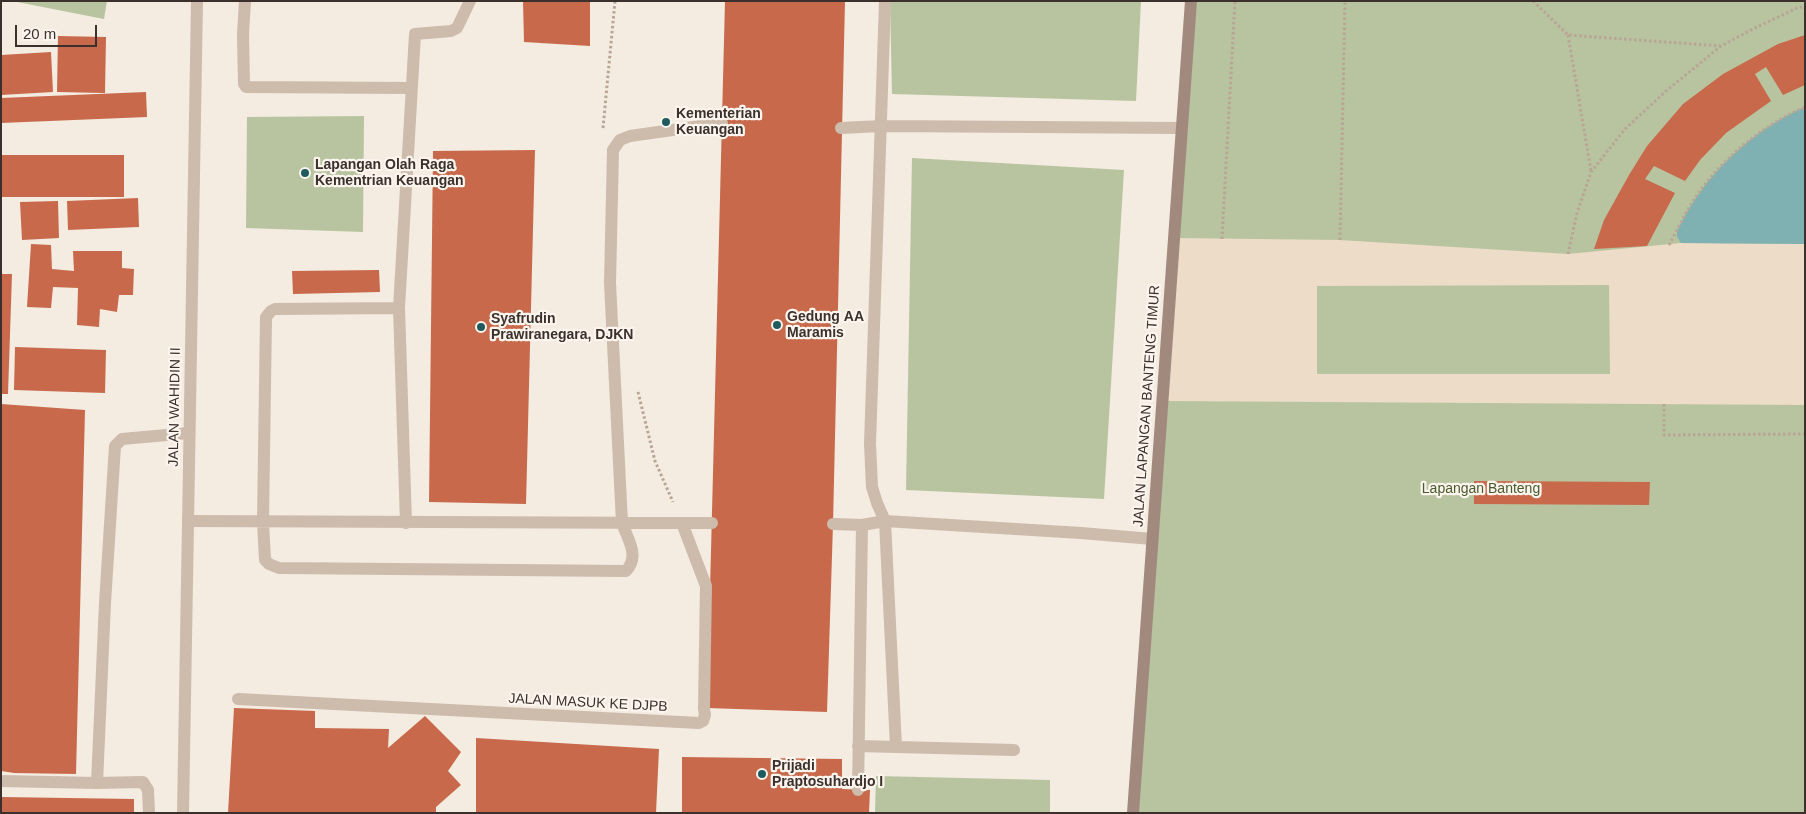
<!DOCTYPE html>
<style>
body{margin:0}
#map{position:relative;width:1806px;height:814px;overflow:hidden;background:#f4ebe1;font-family:Helvetica,sans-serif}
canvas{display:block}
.frame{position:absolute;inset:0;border:2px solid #3b302b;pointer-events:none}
.scale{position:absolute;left:15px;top:25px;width:82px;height:22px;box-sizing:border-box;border:2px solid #3b302b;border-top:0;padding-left:6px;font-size:15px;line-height:18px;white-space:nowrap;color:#3b302b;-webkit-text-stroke:4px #fbf5ee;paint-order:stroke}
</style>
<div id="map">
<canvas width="1806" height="814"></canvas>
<div class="frame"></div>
<div class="scale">20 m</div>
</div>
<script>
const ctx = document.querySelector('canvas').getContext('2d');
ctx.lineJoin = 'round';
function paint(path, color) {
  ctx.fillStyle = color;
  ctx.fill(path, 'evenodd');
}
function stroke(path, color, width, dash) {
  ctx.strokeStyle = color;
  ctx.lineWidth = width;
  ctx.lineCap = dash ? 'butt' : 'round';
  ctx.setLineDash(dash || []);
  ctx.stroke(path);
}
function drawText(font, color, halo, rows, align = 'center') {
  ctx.font = font + ' Helvetica,sans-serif';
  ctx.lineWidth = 4.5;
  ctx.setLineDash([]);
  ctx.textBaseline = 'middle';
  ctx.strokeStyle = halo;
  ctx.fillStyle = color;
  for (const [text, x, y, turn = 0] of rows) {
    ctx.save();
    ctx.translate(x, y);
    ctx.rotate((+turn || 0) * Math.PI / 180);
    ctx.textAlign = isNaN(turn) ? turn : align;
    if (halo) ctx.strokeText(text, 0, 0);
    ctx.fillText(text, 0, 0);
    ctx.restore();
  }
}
const green = new Path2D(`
 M12 1H107L104 19Z
 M890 1H1141L1136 101 892 94Z
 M1192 1H1805V813H1133Z
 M364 116 363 232 246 228 247 117Z
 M912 158 1124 170 1104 499 906 490Z
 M876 776 1050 780V813H875Z`);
const plaza = new Path2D(`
 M1174 238 1340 240 1568 254 1681 243 1805 244V405L1163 401ZM1609 285 1610 374H1317V286Z`);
const water = new Path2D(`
 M1805 107V244L1681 243 1677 237V231C1682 221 1687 211 1694 201 1719 162 1762 125 1805 107Z`);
const building = new Path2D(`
 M523 1H590V46L524 42Z
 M725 1H845L833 524 827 712 707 708Z
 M1805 35V85L1783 95 1766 67 1755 74 1771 101 1726 133 1700 160 1685 181 1654 166 1645 179 1675 193 1647 246 1594 249 1604 220 1629 175 1647 146 1683 104 1723 74 1778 44Z
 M58 36 106 37 105 93 57 92Z
 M51 52 53 92 1 95V55Z
 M146 92 147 117 1 123V98Z
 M535 150 526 504 429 502 433 151Z
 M1 155H124V197H1Z
 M138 198 139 227 68 230 67 201Z
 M58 201 59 238 22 240 20 202Z
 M31 244 51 245 52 269 74 271 73 251H122V268L134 269 133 295H119L117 312 100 309 99 327 77 325 78 288 53 287 51 308 27 307Z
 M379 270 380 292 293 294 292 271Z
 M1 274H12L8 394H1Z
 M15 347 106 350 105 393 14 390Z
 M1 404 85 410 76 774 14 773 1 771Z
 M1474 481 1650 482 1649 505 1474 504Z
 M234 708 315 711V728L389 729 388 748 425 716 461 752 448 771 461 785 436 807V813H228Z
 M476 738 659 749 656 813H476Z
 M682 757 842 759V789L870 790 869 813H682Z
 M1 797 134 799V813H1Z`);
const path = new Path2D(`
 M1533 1 1568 35 1721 46
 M1568 35 1591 171
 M603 128 615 1
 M1222 239 1235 1
 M1340 240 1345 1
 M1669 245C1677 231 1684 215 1693 201 1718 162 1762 125 1805 107
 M1568 254 1577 213 1591 172 1625 129 1666 91 1721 46 1751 30 1799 7H1805
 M638 392 655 461 673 502
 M1664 404V435L1805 434`);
const lane = new Path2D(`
 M245 1 243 34 244 84 246 87 411 88
 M885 1 870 444 872 487 877 503 885 521 1081 533 1152 539
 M841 128 881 126 1183 128
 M399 308 275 309 271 311 266 317 263 522 265 560 269 564 279 568 626 571C640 556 628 540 622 523L610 283 613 150 620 140 630 136 722 123
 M188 521 682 523
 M406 523 399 308 415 34 451 31 457 28 470 1
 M833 524 862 525 858 790
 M862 525 885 521 896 747
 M238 699 699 723 703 721 705 715 704 709 706 586 682 523H712
 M858 746 1014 750
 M1 781 97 783 143 782 148 790 149 813
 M97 783 105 603 115 446 122 439 189 433`);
const street = new Path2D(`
 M183 813 197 1`);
const secondary = new Path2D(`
 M1133 813 1191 1`);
const markers = [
 [666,122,5,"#1f5a5e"],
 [305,173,5,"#1f5a5e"],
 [777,325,5,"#1f5a5e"],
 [481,327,5,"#1f5a5e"],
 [762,774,5,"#1f5a5e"]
];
const poiNames = [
 ["Kementerian",676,114],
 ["Keuangan",676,130],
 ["Lapangan Olah Raga",315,165],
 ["Kementrian Keuangan",315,181],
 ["Gedung AA",787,317],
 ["Maramis",787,333],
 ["Syafrudin",491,319],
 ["Prawiranegara, DJKN",491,335],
 ["Prijadi",772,766],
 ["Praptosuhardjo I",772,782]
];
const streetNames = [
 ["JALAN LAPANGAN BANTENG TIMUR",1147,406,-86],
 ["JALAN WAHIDIN II",175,407,-89],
 ["JALAN MASUK KE DJPB",588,703,3]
];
const parkNames = [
 ["Lapangan Banteng",1481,489]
];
paint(green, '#b8c4a0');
paint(plaza, '#ecdcc8');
paint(water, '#7fb0b2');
paint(building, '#c8694b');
stroke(path, '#b9a596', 3, [2.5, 2.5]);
stroke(lane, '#cdbbac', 12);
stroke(street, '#cdbbac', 12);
stroke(secondary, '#a18a7d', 12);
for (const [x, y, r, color] of markers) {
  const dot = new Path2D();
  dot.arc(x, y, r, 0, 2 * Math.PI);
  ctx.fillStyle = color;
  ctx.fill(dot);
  stroke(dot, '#fbf5ee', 2);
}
drawText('bold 14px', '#3b302b', '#fbf5ee', poiNames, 'left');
drawText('14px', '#3b302b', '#fbf5ee', streetNames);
drawText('14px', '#4a5a2e', '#fbf5ee', parkNames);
</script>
